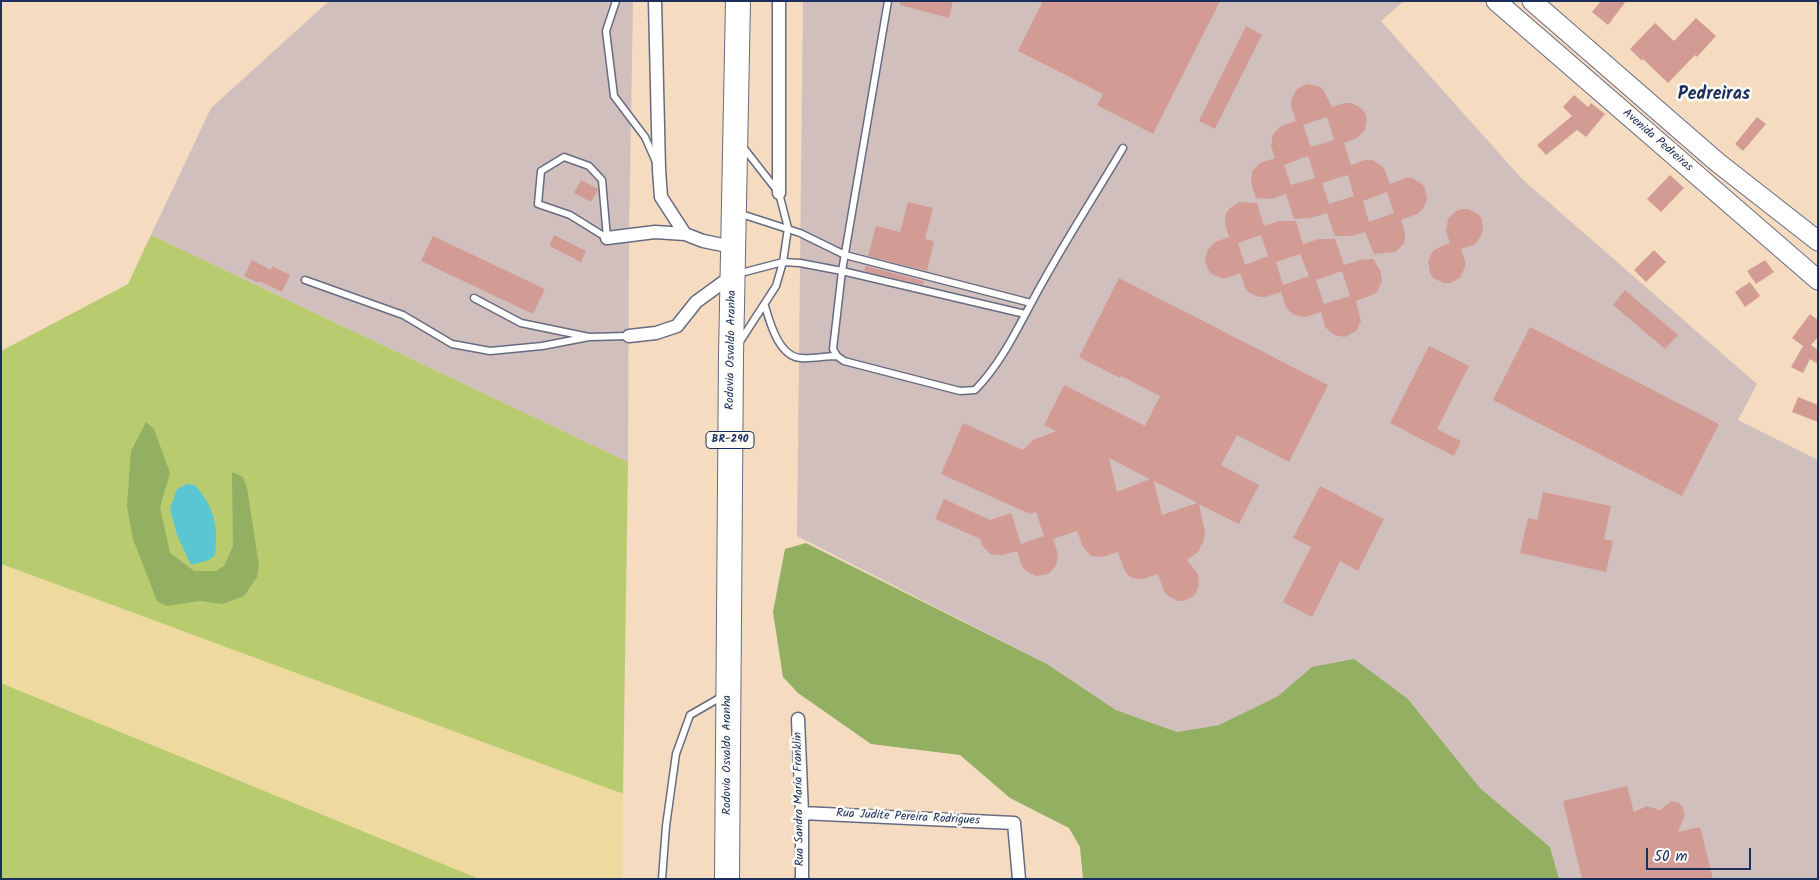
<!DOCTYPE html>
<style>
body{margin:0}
#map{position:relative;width:1819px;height:880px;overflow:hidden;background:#f5dbbf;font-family:Kalam,sans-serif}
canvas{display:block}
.frame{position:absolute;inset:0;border:2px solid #1b2f5e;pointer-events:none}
.scale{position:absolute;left:1646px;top:848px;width:105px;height:22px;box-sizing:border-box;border:2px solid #1b2f5e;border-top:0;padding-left:6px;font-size:15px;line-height:18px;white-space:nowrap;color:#1b2f5e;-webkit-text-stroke:4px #fdfcf7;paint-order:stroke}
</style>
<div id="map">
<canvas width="1819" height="880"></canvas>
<div class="frame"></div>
<div class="scale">50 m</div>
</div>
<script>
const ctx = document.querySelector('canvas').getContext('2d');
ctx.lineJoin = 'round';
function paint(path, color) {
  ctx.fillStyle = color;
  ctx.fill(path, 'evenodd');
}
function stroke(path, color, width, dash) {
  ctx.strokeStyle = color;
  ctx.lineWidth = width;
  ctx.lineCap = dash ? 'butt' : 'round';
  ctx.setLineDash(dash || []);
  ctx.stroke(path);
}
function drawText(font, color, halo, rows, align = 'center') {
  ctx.font = font + ' Kalam,sans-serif';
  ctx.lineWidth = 5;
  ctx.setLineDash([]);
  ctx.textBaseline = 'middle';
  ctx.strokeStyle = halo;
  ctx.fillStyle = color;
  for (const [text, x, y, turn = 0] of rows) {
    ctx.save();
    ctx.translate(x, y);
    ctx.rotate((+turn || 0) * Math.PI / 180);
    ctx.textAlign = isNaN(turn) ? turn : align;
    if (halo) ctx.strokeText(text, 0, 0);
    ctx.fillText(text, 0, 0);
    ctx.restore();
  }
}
const industrial = new Path2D(`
 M329 1H633L629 234 628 462 151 235 211 108Z
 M803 1H1404L1381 21 1522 179 1757 384 1738 420 1818 460V879H1559L1550 847 1480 788 1408 699 1312 667 1278 696 1219 725 1177 732 1116 710 1047 664 797 536Z`);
const green = new Path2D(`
 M151 235 628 462 623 794 1 564V351L128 284Z
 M1 683 480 879H1Z`);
const forest = new Path2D(`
 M146 422 154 429 170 473 160 507 170 553 194 571H216L224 566 233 546 232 472 243 477 247 488 259 566 257 577 244 596 223 604 200 601 167 606 157 601 133 539 127 506 131 451Z
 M806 543 1047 664 1116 710 1177 732 1219 725 1278 696 1312 667 1354 659 1408 699 1480 788 1550 847 1559 879H1083L1080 847 1069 828 1010 798 960 755 871 744 798 693 783 677 773 612 785 549Z`);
const sand = new Path2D(`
 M1 564 623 794 622 879H480L1 683Z`);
const water = new Path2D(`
 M187 484 195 485C215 509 218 525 215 555L209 560 191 565 177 535 170 509 177 489Z`);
const building = new Path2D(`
 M900 1H953L949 18 900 5Z
 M1043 1H1220L1153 134 1097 105 1103 94 1018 51Z
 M1601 1H1626L1608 25 1592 12Z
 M1696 18 1716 36 1697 57 1695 55 1668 83 1643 59 1642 61 1630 49 1655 23 1674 41Z
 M1246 26 1262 35 1215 129 1199 121Z
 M1307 84 1318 86 1323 89 1332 107 1345 103H1351L1361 108 1365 113 1367 118 1365 130 1357 138 1344 143 1351 165 1365 160H1372L1382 166 1385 170 1390 184 1406 178H1412L1422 184 1425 188 1427 200 1422 210 1417 214 1401 220 1405 233V238L1404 244 1395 252 1374 254 1365 232 1351 236H1335L1327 213 1311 218 1294 219 1286 194 1272 199 1256 198 1251 183 1252 171 1260 163 1275 158 1271 146 1273 134 1281 126 1296 121 1291 106V100L1297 89ZM1327 117 1334 140 1311 147 1303 125ZM1308 156 1315 178 1291 185 1284 165ZM1348 175 1354 196 1329 204 1322 183ZM1387 192 1394 213 1369 222 1363 201Z
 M1574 95 1588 107 1591 103 1605 114 1586 137 1577 130 1546 155 1537 145 1572 116 1563 107Z
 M1757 117 1766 124 1743 151 1735 144Z
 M1670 175 1684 188 1661 212 1647 199Z
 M581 180 598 189 591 202 574 193Z
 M908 202 933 208 925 239 934 241 927 271 868 256 876 226 900 232Z
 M1240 202 1257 203 1264 226 1279 221H1296L1303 244 1319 239H1335L1344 265 1360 260 1373 259 1380 270 1382 281 1377 292 1372 295 1356 301 1361 321 1356 331 1345 337 1334 335 1325 327 1321 312 1306 317 1294 315 1290 312 1286 307 1281 292 1265 297H1259L1248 292 1245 287 1240 273 1226 278H1221L1210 273 1205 262 1207 251 1215 242 1229 237 1225 224 1226 213 1230 208ZM1261 235 1268 256 1245 265 1238 243ZM1300 254 1309 276 1283 285 1276 262ZM1342 271 1350 296 1324 304 1316 280Z
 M1462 209H1468L1478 214 1482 219 1483 231 1478 241 1474 245 1461 249 1465 261V267L1460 278 1450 283H1444L1433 278 1430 273 1428 261 1433 251 1438 248 1450 243 1446 231 1448 219 1456 211Z
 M554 235 586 251 581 262 549 246Z
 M433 236 545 289 533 314 421 261Z
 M1654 250 1666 262 1646 282 1634 270Z
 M252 260 271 270 272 266 290 275 282 292 260 281 259 283 244 276Z
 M1765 260 1774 272 1756 284 1747 271Z
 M866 266 924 281 923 285 864 271Z
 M1119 278 1328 385 1289 462 1237 435 1221 465 1259 485 1239 524 1199 504 1205 533 1204 540 1198 552 1187 560 1198 574 1199 586 1194 596 1184 601H1178L1168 596 1164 591 1158 574 1143 579 1132 578 1127 574 1124 569 1118 552 1102 557 1091 556 1083 547 1077 531 1053 539 1058 554 1056 566 1048 574 1036 576 1026 571 1022 566 1017 551 1002 555 990 554 982 545 980 539 935 519 944 499 990 520 1011 513 1021 544 1044 536 1036 512 1030 514 941 474 963 423 1023 450 1033 440 1056 431 1044 425 1064 385 1145 426 1160 396 1121 376 1120 378 1079 357ZM1109 458 1144 476 1150 479 1117 492ZM1154 481 1190 499 1197 503 1162 515Z
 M1750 282 1760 296 1745 307 1735 292Z
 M1625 290 1678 335 1665 349 1613 305Z
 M1810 314 1818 320V337L1811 345 1818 350V364L1810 359 1803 373 1791 367 1803 346 1792 338Z
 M1530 327 1719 424 1682 496 1493 400Z
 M1429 346 1469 366 1437 429 1461 441 1454 456 1390 423Z
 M1798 397 1818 405V422L1792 412Z
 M1320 486 1384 519 1358 571 1340 561 1312 617 1283 602 1311 547 1293 538Z
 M1543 492 1611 506 1604 539 1613 541 1606 572 1520 553 1528 518 1537 520Z
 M1627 786 1634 812 1647 806 1660 810 1671 801 1679 803 1682 806 1685 815 1678 832 1700 827 1713 879H1582L1563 801Z`);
const lane = new Path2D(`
 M616 1 606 31 614 96 645 137 656 162
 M888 1 842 271 833 349 837 356 844 361 960 391 975 390C1005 360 1023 316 1044 280 1069 235 1097 192 1123 148
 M564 157 589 166 602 180 607 238 570 215 538 204 541 171Z
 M738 213 800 233 845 255 1031 303
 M737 274 783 262 800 263 842 271 1025 314
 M305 280 403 315 452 344 490 351 542 346 589 337
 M474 298 521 323 589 337 629 336
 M765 306C770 323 779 357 801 358 812 359 825 356 837 356
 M739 343 776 286 783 262 788 228 779 193 743 147
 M662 879 666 826 676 754 690 715 723 696`);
const street = new Path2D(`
 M655 1 659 170 661 197 685 234
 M779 1V193
 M607 238 655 232 685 234 703 241 733 247
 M629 336 656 333 677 326 696 302 733 275
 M798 719 802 813V879
 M802 813 1014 823 1019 879`);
const secondary = new Path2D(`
 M1496 1 1818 280
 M1532 1 1717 162 1818 241`);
const highway = new Path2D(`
 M727 879 731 355 738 1`);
const shields = [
 [730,440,48]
];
const shieldNames = [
 ["BR-290",730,440]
];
const streetNames = [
 ["Avenida Pedreiras",1657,141,41],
 ["Rodovia Osvaldo Aranha",732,350,-89],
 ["Rodovia Osvaldo Aranha",728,755,-90],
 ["Rua Sandra Maria Franklin",800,799,-91],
 ["Rua Judite Pereira Rodrigues",908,818,3]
];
const districtNames = [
 ["Pedreiras",1714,96]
];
paint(industrial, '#d1bfbe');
paint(green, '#b8cb6f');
paint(forest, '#92af62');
paint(sand, '#eeda9e');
paint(water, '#5ac6d2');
paint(building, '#d29c95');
stroke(lane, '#676b80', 9);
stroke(street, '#676b80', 15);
stroke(secondary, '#676b80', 21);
stroke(highway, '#676b80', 26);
stroke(lane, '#fff', 6);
stroke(street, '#fff', 12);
stroke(secondary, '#fff', 19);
stroke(highway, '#fff', 24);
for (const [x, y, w] of shields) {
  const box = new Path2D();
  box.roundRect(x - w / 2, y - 8.5, w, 17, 4);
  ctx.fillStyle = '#fdfcf7';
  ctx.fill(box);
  stroke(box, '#1b2f5e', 1);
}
drawText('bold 11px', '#1b2f5e', null, shieldNames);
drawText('12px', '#1b2f5e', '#fdfcf7', streetNames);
drawText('bold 18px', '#1b2f5e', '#fdfcf7', districtNames);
</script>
